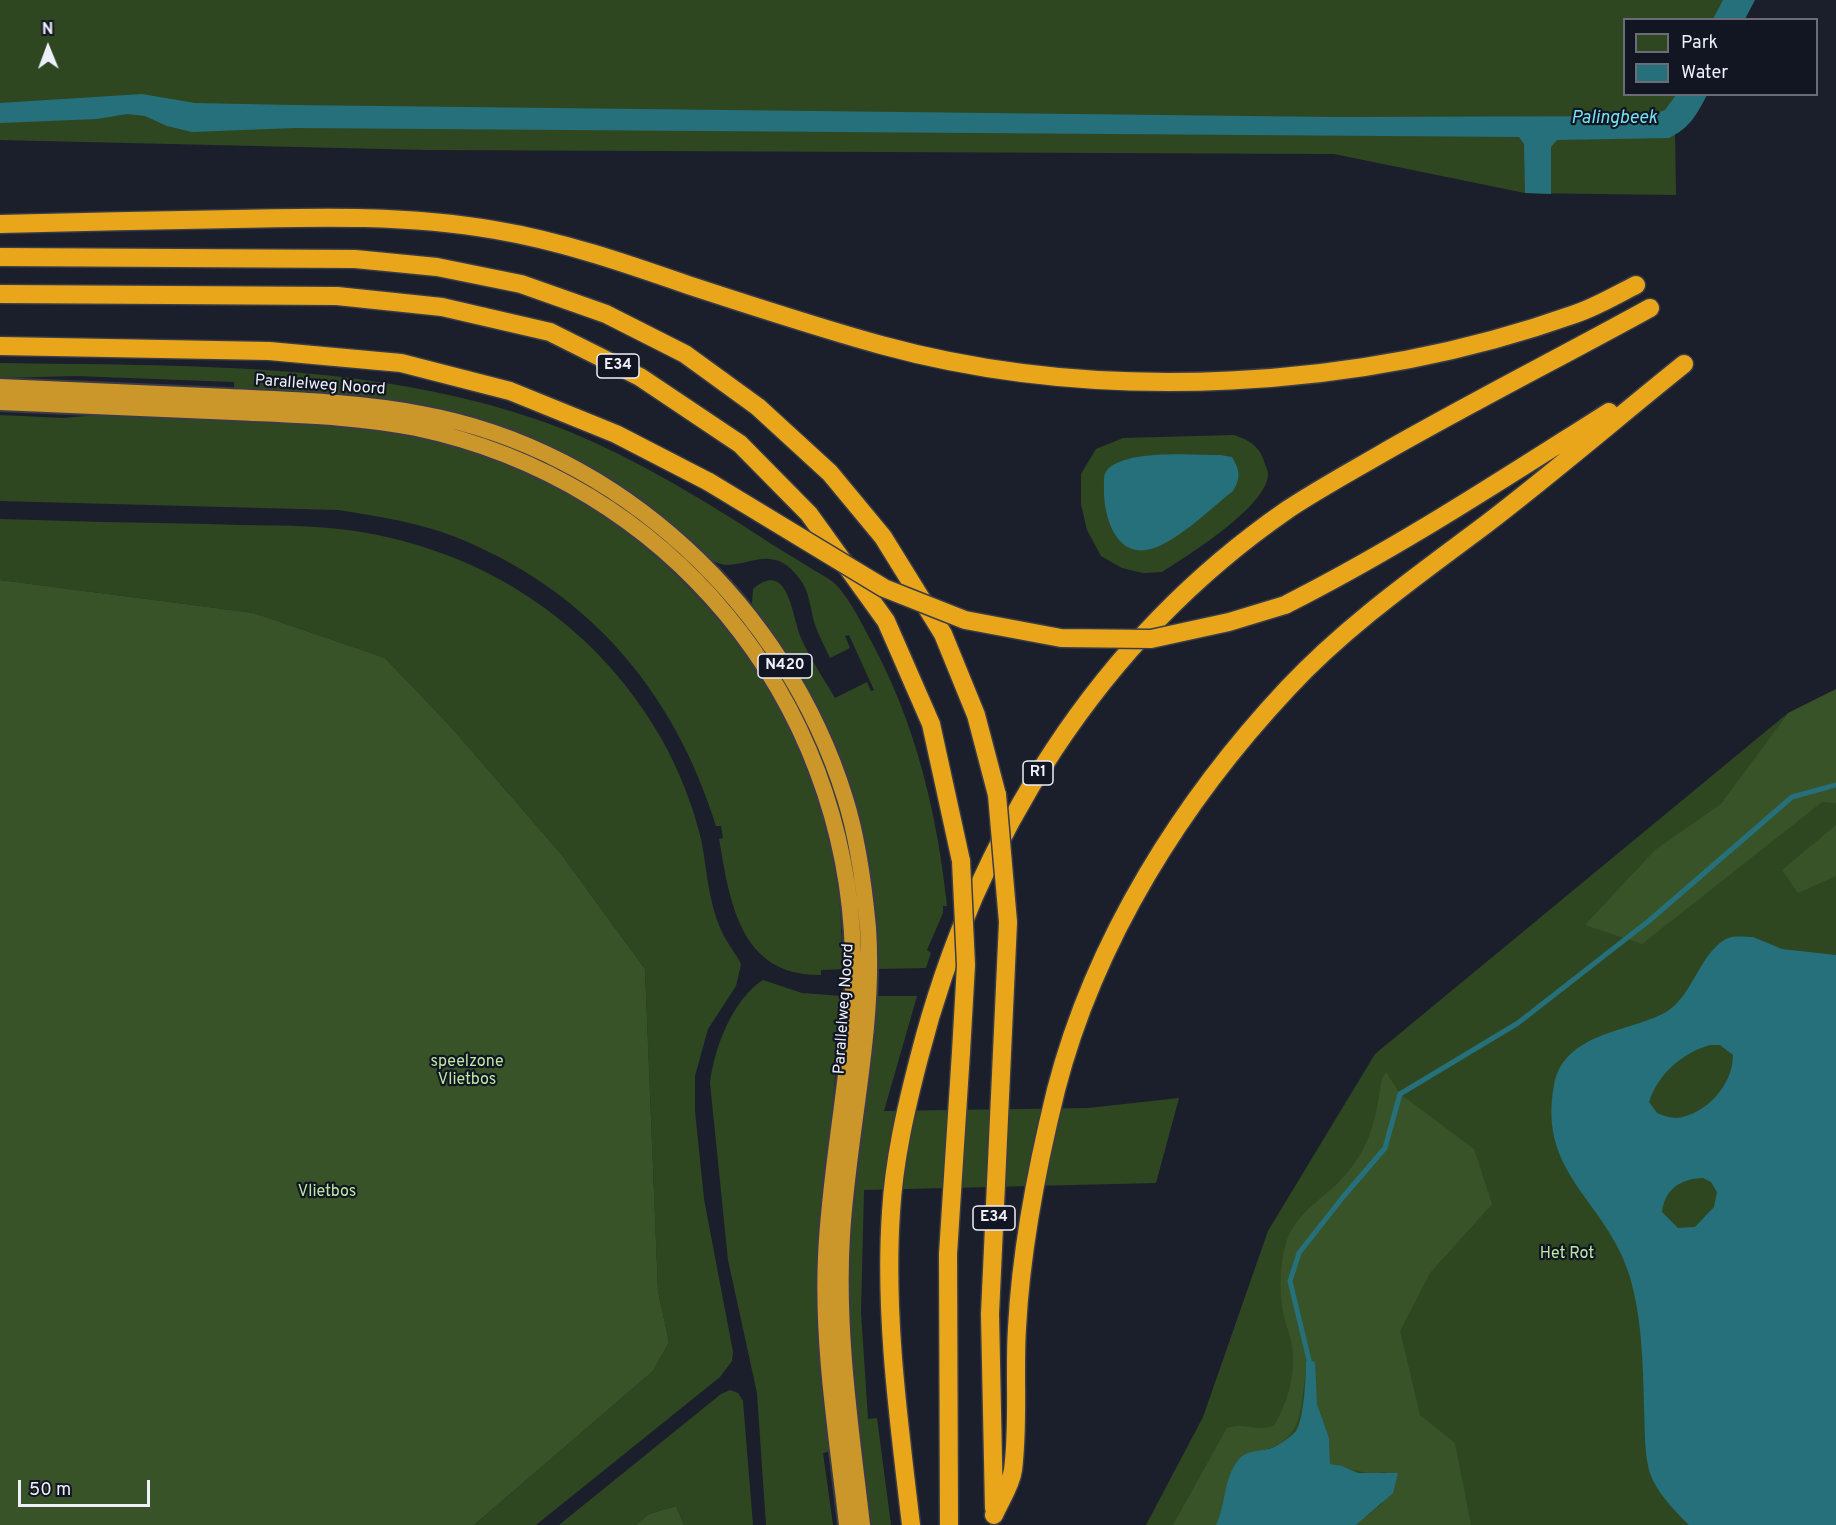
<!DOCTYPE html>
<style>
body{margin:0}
#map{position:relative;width:1836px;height:1525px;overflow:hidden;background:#1b1f2c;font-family:Overpass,sans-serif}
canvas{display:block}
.legend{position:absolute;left:1623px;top:18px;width:195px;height:78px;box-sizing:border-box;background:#121622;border:2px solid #6a6d78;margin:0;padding:8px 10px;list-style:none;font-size:18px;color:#edf0f9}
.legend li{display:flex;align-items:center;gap:12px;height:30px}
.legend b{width:30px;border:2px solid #6a6d78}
.north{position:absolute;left:18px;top:18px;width:60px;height:60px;-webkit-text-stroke:4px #121622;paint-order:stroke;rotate:359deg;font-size:16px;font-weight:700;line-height:24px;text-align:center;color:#edf0f9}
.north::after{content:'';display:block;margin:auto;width:21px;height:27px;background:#edf0f9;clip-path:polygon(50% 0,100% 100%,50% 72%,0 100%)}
.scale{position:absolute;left:18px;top:1480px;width:132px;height:27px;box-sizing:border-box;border:3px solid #edf0f9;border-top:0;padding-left:8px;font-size:18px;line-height:21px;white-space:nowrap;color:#edf0f9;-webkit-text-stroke:4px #121622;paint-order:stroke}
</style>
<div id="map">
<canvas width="1836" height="1525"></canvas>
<ul class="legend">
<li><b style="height:16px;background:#2f4721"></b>Park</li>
<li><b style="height:16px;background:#25707b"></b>Water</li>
</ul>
<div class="north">N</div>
<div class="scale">50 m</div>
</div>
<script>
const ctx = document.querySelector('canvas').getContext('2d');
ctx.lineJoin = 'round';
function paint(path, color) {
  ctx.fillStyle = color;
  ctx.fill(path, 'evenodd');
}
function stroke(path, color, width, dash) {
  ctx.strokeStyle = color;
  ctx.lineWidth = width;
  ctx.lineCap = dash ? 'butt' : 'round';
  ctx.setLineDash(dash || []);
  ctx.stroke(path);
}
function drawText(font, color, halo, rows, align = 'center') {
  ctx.font = font + ' Overpass,sans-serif';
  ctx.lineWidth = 4.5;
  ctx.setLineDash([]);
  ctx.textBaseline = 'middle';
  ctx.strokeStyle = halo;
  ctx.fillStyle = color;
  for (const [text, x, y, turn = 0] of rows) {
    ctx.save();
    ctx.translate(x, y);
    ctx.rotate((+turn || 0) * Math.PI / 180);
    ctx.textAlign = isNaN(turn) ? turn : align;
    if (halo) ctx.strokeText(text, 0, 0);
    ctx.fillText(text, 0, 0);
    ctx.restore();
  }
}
const green = new Path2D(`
 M0 0H1739L1729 19 1624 20V94L1691 95 1675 131 1676 195 1525 193 1334 154 427 150 0 140Z
 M0 363C180 366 372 361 544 422 611 446 675 483 736 521 760 537 784 552 809 567 818 573 832 579 839 588 852 603 862 624 871 641 916 724 937 813 947 906H943V913L927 950 931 953 926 968 876 969 875 908 855 804 836 748 820 714 797 672 752 604 753 589C789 558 792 618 801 638 810 659 824 679 835 698L867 682 871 691 874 690 849 635 845 636 850 648 830 658C825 647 819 636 815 625 810 609 810 591 799 578 767 535 737 581 709 558 671 527 636 495 593 470 473 402 368 396 234 389V382L76 376 0 378Z
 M109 414C217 419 328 416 434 441 625 487 780 644 829 833 840 877 841 925 843 969L821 970V975C739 976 730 901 719 839L723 838 721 826H716C674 690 587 589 453 536 416 522 377 516 338 510L0 501V415L63 418Z
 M1234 435C1249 440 1259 446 1264 461 1265 465 1268 470 1268 474 1268 506 1187 556 1162 572L1143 573 1122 568 1101 556 1087 530 1081 504V474L1096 449 1123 438Z
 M0 519C69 521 138 523 207 524 251 526 296 524 339 529 474 544 594 620 661 738 678 768 693 805 701 839 707 869 708 901 721 930 726 942 735 952 741 964L736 986 708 1029 695 1076V1111L704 1199 733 1352 732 1361 720 1377 536 1525H474L653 1371 669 1342 658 1291 645 969 561 854 450 726 385 658 254 613 0 580Z
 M1836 705V1525H1146L1203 1417 1268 1231 1375 1054 1788 713 1752 763Z
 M763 980 802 993 842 996 832 1112H863L875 996H917L884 1111 1088 1108 1179 1098 1156 1183 864 1190 861 1312 868 1419 877 1418 891 1525H870L850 1353 848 1295 851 1190 823 1191C814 1279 822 1364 831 1451L823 1453 833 1525H766L757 1393 728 1260 710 1083C714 1049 732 1000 763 980Z
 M730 1390 738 1393 743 1401 753 1525H684L676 1506 649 1514 636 1525H559L721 1394Z`);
const forest = new Path2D(`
 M0 580 254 613 385 658 450 726 561 854 645 969 658 1291 669 1342 653 1371 474 1525H0Z
 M1836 689V803L1822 802 1642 944 1585 925 1655 850 1721 804 1788 713Z
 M1836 825V876L1798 893 1782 870Z
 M1386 1072 1400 1094 1474 1149 1492 1204 1430 1273 1400 1331 1420 1415 1455 1443 1471 1525H1356L1382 1504 1385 1472C1363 1476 1350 1467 1330 1464L1329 1438 1317 1404 1315 1383 1306 1362C1306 1376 1304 1386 1302 1400 1299 1424 1293 1441 1267 1449L1223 1500 1221 1515 1216 1525H1173L1227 1428C1245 1422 1253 1432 1274 1426 1286 1405 1294 1382 1293 1356 1293 1341 1286 1327 1283 1312 1279 1290 1280 1264 1286 1243 1295 1216 1316 1203 1336 1185 1370 1151 1375 1124 1382 1078Z
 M676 1506 684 1525H636L649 1514Z`);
const water = new Path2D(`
 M1723 0H1755L1745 19H1713Z
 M142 94 195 103 292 105 1335 117 1648 116 1665 110 1676 95H1707C1697 114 1690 128 1669 138L1557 140 1551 147V194L1525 193 1524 144 1519 137 295 128 192 132 167 126 145 116 127 114 97 119 0 123V103Z
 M1220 455 1232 457C1240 470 1241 478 1233 491 1212 507 1172 547 1146 550 1113 555 1103 511 1104 487 1104 481 1103 474 1108 469 1129 449 1191 455 1220 455Z
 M1753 937 1782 949 1836 955V1525H1689C1674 1510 1655 1491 1649 1470 1644 1451 1645 1427 1644 1407 1643 1363 1642 1319 1630 1277 1607 1200 1537 1175 1554 1085 1564 1032 1628 1033 1666 1012 1693 996 1699 954 1726 939 1733 935 1745 937 1753 937ZM1710 1045H1720L1733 1055C1733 1085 1706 1115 1676 1118 1670 1118 1662 1115 1657 1113L1649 1102C1658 1074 1682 1053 1710 1045ZM1703 1178 1711 1182 1717 1192 1714 1207 1695 1227 1678 1228 1662 1212C1665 1189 1680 1179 1703 1178Z
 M1309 1360 1315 1362 1317 1404 1329 1438 1330 1464 1342 1466 1358 1473H1398L1393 1493 1356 1525H1216C1226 1505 1223 1478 1239 1459 1246 1451 1259 1451 1269 1449 1278 1446 1290 1438 1296 1431 1304 1419 1306 1377 1306 1362Z`);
const stream = new Path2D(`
 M1309 1360 1290 1281 1299 1253 1343 1197 1385 1148 1400 1094 1518 1023 1650 920 1792 797 1836 785`);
const trunk = new Path2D(`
 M0 387C76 390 153 394 229 397 294 400 358 402 422 414 620 450 786 607 845 798 858 839 864 885 868 928 875 1030 848 1133 842 1235 836 1332 851 1429 862 1525
 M0 402C78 405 156 409 234 412 295 415 356 416 416 428 668 481 846 697 853 954 856 1055 830 1156 826 1257 822 1347 837 1436 847 1525`);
const motorway = new Path2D(`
 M0 224C78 222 157 220 235 219 321 217 409 215 495 230 561 241 625 263 688 285 752 306 816 327 881 345 1100 405 1362 390 1575 314 1596 307 1616 295 1636 285
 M0 257 355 259 437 267 521 284 606 314 685 354 758 407 830 473 883 537 943 634 976 715 997 795
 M0 294 337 296 442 307 550 332 640 377 740 444 809 514 886 621 931 724 961 861
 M0 346 269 351 401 363 510 391 616 434 709 482
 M1285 605C1398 548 1503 479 1609 412
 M994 1508 990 1314 1008 922
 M994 1515C1000 1501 1011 1485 1013 1470 1019 1423 1014 1374 1017 1328 1021 1248 1037 1167 1056 1090 1095 939 1183 800 1288 688 1347 625 1417 576 1485 525 1553 473 1618 417 1684 364
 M911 1525C899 1422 884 1316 891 1212 894 1160 906 1108 919 1058 975 838 1099 640 1287 510 1317 490 1350 472 1381 454 1470 403 1561 357 1650 308
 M949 1525 948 1254 961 1052`);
const motorwayBridge = new Path2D(`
 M709 482 884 588 965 620 1061 638 1151 639 1229 622 1285 605
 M997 795 1008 922
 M961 1052 966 965 961 861`);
const shields = [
 [618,366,42],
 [785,666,54],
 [1038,773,30],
 [994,1218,42]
];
const shieldNames = [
 ["E34",618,366],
 ["N420",785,666],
 ["R1",1038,773],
 ["E34",994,1218]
];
const streetNames = [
 ["Parallelweg Noord",320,386,4],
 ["Parallelweg Noord",845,1009,-86]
];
const parkNames = [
 ["speelzone",467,1063],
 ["Vlietbos",467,1081],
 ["Vlietbos",327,1193],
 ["Het Rot",1567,1255]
];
const waterNames = [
 ["Palingbeek",1614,119]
];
paint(green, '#2f4721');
paint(forest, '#395329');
paint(water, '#25707b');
stroke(stream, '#25707b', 5);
stroke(trunk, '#393c46', 20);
stroke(motorway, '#393c46', 21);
stroke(trunk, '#cc972a', 16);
stroke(motorway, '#e9a61a', 18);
stroke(motorwayBridge, '#393c46', 21, []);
stroke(motorwayBridge, '#e9a61a', 18);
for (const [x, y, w] of shields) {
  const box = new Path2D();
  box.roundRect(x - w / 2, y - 12, w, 24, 4.5);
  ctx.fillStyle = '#121622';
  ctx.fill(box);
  stroke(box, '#edf0f9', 1.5);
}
drawText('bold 15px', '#edf0f9', null, shieldNames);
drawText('16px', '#edf0f9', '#121622', streetNames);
drawText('16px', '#bce8a3', '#121622', parkNames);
drawText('italic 18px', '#74e2f3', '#121622', waterNames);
</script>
